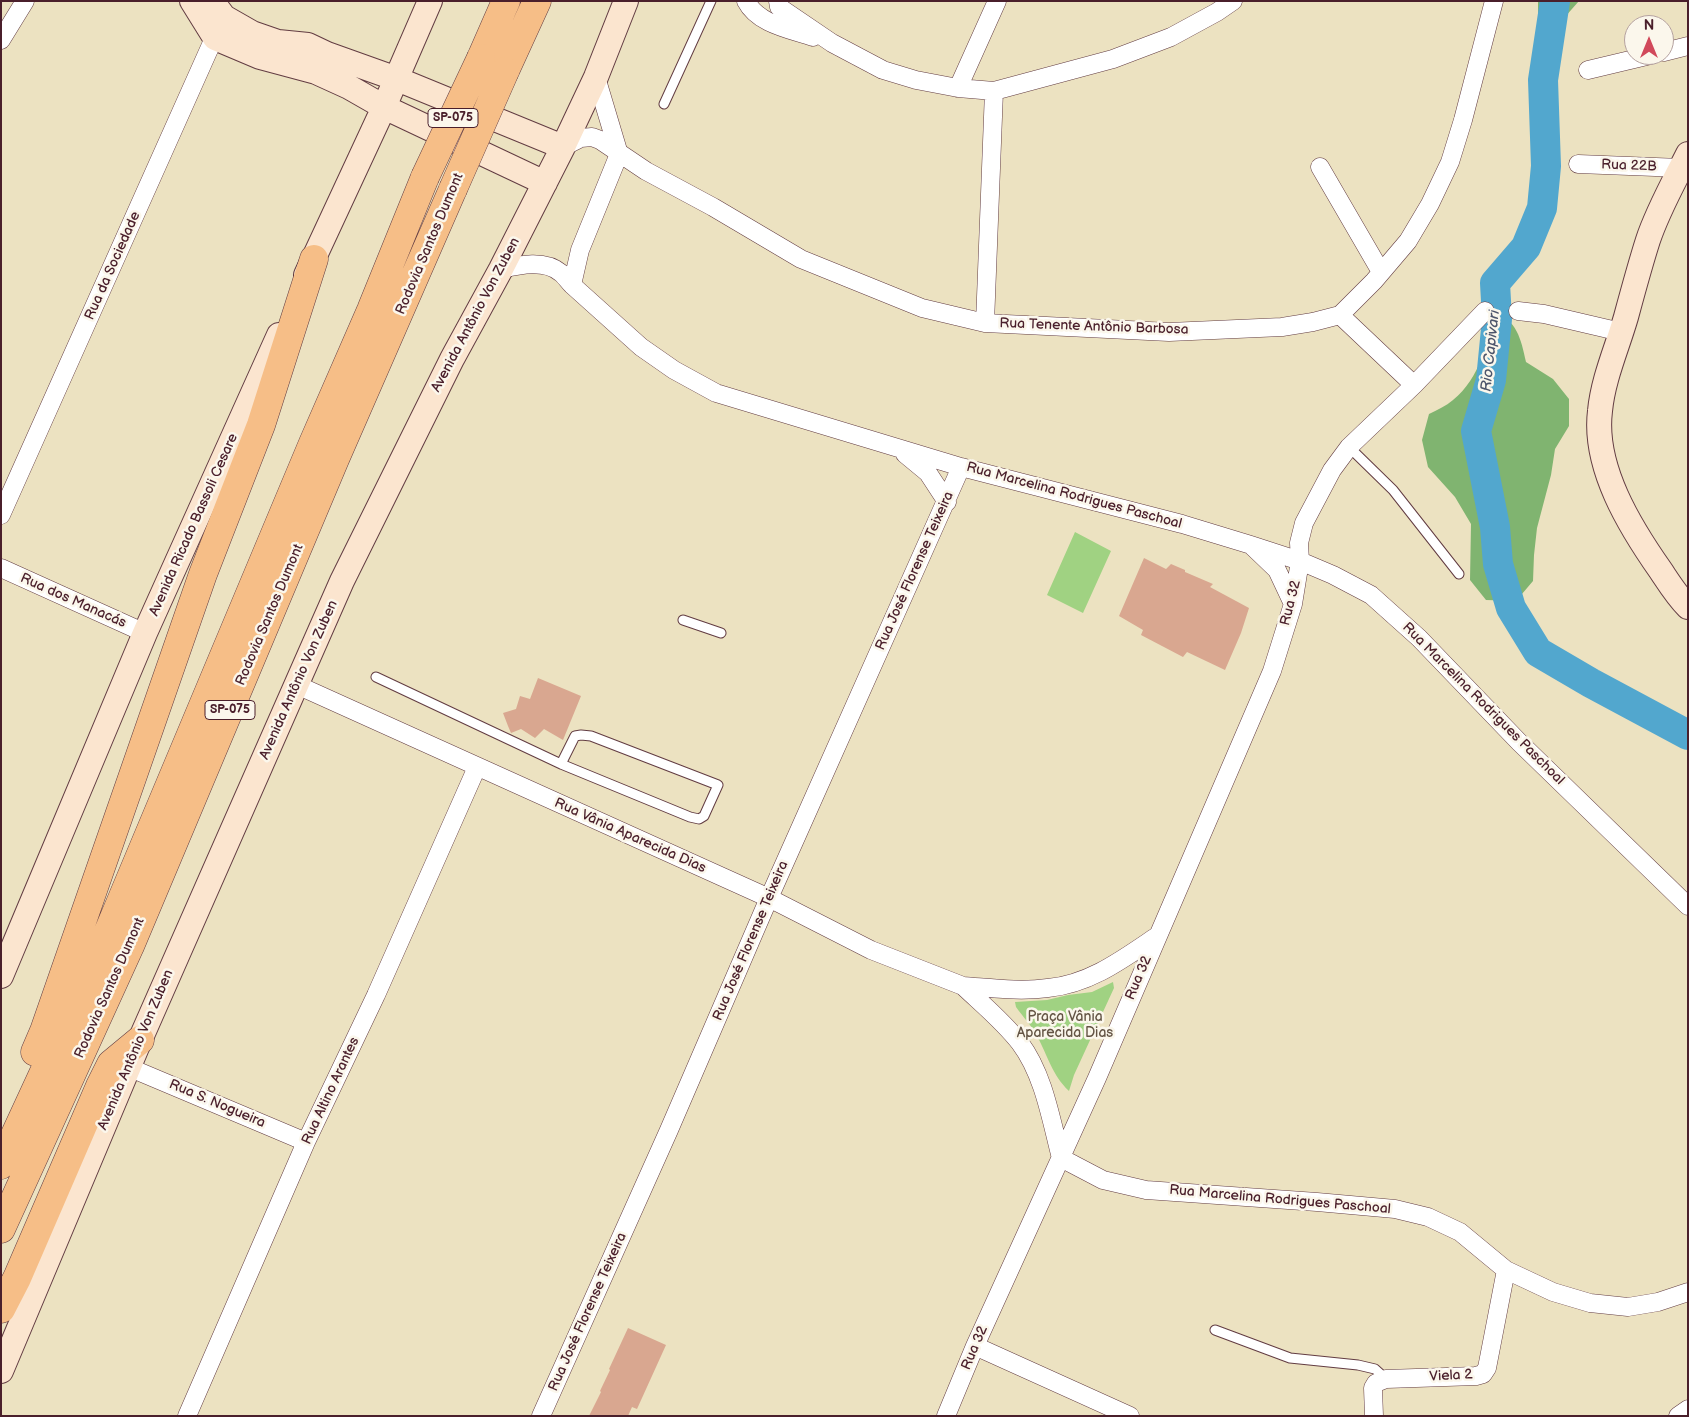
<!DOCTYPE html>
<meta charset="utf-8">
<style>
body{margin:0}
#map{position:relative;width:1689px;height:1417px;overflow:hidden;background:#ece2c1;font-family:"Balsamiq Sans",sans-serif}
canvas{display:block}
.frame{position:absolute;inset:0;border:2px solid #4a1f2b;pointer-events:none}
.north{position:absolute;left:1624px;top:15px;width:50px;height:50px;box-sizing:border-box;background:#fbf7ec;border:1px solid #b4a19f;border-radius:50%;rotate:0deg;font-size:14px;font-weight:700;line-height:20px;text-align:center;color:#4a1f2b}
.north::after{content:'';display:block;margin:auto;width:18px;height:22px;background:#d1495b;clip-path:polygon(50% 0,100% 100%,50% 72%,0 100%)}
</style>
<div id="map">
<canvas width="1689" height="1417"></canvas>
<div class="frame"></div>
<div class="north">N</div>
</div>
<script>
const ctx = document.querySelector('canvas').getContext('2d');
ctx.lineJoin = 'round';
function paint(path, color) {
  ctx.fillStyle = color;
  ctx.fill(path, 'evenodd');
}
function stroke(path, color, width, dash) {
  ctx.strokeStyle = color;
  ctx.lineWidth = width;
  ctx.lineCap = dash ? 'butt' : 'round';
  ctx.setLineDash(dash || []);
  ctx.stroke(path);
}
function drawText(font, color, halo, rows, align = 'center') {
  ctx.font = font + ' "Balsamiq Sans",sans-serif';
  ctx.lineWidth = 5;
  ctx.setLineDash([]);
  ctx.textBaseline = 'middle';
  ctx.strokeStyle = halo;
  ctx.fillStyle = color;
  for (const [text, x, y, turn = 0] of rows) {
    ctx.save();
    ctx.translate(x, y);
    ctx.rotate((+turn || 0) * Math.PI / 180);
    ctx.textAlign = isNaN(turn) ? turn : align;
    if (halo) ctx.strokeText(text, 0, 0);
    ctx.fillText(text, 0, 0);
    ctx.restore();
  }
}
const green = new Path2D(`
 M1075 532 1111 551 1083 613 1047 595Z
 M1113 982 1114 988 1074 1075 1069 1091C1052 1075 1048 1056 1037 1036 1032 1026 1023 1017 1016 1007L1015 1002 1047 1000 1068 995 1092 992Z`);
const forest = new Path2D(`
 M1538 1H1579L1564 18 1538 15Z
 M1493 311C1517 320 1521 339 1526 362L1553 379 1569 399V426L1555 449 1551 475 1537 528 1534 555 1533 581 1516 601 1486 600 1470 580 1471 524 1455 497 1428 467 1422 440 1429 414C1437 410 1446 406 1453 400 1480 378 1488 343 1493 311Z`);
const river = new Path2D(`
 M1555 1 1543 80 1546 166 1542 208 1526 247 1495 283 1497 319 1491 380 1476 431 1495 527 1498 564 1511 608 1538 652 1591 683 1688 735`);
const building = new Path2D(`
 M1144 558 1166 569 1171 564 1185 570V572L1213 584 1210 587 1249 608 1241 633 1225 670 1187 652 1183 657 1141 635 1143 630 1119 616Z
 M538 678 581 696 563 740 544 729 535 738 521 729 511 733 508 726 503 713 516 709 520 696 530 699Z
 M628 1328 666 1345 637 1409 632 1407 628 1416H589L601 1392 600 1391 610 1370 609 1369Z`);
const lane = new Path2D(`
 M664 104 711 1
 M1349 447 1393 490 1459 574
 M683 620 721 633
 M376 677 561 764 690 817 699 819 704 816 718 785 591 736 581 735 575 736 561 764
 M1215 1330 1290 1358 1358 1365 1375 1369 1386 1379`);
const street = new Path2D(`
 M746 1C758 24 789 29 813 37
 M778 1 779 7 832 43 883 70 916 80 958 88 994 91 1113 59 1171 37 1217 12 1233 1
 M1 40 25 1
 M1664 52 1688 46
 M1588 70 1651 55
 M596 77 619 154
 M958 88 997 1
 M563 147 581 138 592 137 600 140 646 171 713 207 801 259 922 308 985 323 1169 332 1282 327 1313 322 1340 315 1374 281 1408 241 1430 204 1450 162 1463 120 1494 1
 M619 154 580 250 572 285 641 347 674 370 716 393 961 467 1182 524 1251 545 1300 561 1333 575 1371 595 1419 638 1519 742 1688 906
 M1578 164 1681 168
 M1320 167 1381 272
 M501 269C519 265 545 259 561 273 565 276 568 281 572 285
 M1518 311 1544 314 1621 332
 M1340 315 1414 385
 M985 323 994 91
 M905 454 928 473 947 502
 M1 515 219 27
 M1253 547 1277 570 1293 604
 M1 568 145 633
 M297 685 769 898 871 950 963 986
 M1157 936C1123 959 1090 984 1048 988 1020 992 991 988 963 986 982 1004 1004 1022 1020 1043 1044 1075 1051 1120 1061 1158L1103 1180 1146 1190 1317 1202 1395 1209 1428 1217 1460 1232 1506 1270 1553 1292 1590 1303 1628 1307 1658 1302 1688 1292
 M128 1067 306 1142
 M975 1346 1130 1416
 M187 1416 306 1142 376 995 477 767
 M541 1416 669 1130 769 898 961 467
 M946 1416 975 1346 1097 1078 1272 671 1293 604 1300 561 1299 543 1304 523 1332 470 1349 447 1414 385 1485 311
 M1374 1416 1373 1388 1376 1383 1386 1379 1476 1376 1483 1374 1487 1368 1506 1270
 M1678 1416 1688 1409`);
const secondary = new Path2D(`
 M192 1 215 38 260 57 316 72 349 87 384 107 545 183
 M212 1 224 17 252 33 278 42 308 45 327 54 397 79 563 147
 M1688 154C1674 182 1658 210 1648 240 1640 265 1633 291 1626 317 1617 348 1603 379 1600 411 1593 467 1630 527 1661 571 1669 583 1677 596 1688 607
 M306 275 384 107 430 1
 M1 976 145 633 279 335
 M1 1371 140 1040 342 581 452 359 501 269 563 147 596 77 626 1`);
const highway = new Path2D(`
 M481 58 506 1
 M505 71 537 1
 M35 1052 44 1031 203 574 261 425 314 259
 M1 1165 103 944 313 443 371 310 425 177
 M1 1229 130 946 335 459 453 189
 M1 1309 17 1278 100 1086 111 1064 140 1040`);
const highwayBridge = new Path2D(`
 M425 177 481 58
 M453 189 505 71`);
const shields = [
 [453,118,50],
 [230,710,50]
];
const shieldNames = [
 ["SP-075",453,118],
 ["SP-075",230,710]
];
const streetNames = [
 ["Rua 22B",1629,166,2],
 ["Rodovia Santos Dumont",430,244,-67],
 ["Rua da Sociedade",113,266,-66],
 ["Avenida Antônio Von Zuben",476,315,-62],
 ["Rua Tenente Antônio Barbosa",1094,327,2],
 ["Rua Marcelina Rodrigues Paschoal",1074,496,15],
 ["Avenida Ricado Bassoli Cesare",194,525,-66],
 ["Rua José Florense Teixeira",915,571,-66],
 ["Rua dos Manacás",73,601,24],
 ["Rua 32",1291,603,-76],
 ["Rodovia Santos Dumont",270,615,-67],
 ["Avenida Antônio Von Zuben",299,680,-66],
 ["Rua Marcelina Rodrigues Paschoal",1483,704,45],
 ["Rua Vânia Aparecida Dias",630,836,24],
 ["Rua José Florense Teixeira",751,941,-67],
 ["Rua 32",1139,978,-67],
 ["Rodovia Santos Dumont",110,988,-66],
 ["Avenida Antônio Von Zuben",136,1050,-67],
 ["Rua Altino Arantes",331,1091,-65],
 ["Rua S. Nogueira",217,1104,23],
 ["Rua Marcelina Rodrigues Paschoal",1280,1200,5],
 ["Rua José Florense Teixeira",588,1312,-66],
 ["Rua 32",975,1348,-67],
 ["Viela 2",1451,1376,-3]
];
const parkNames = [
 ["Praça Vânia",1065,1017],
 ["Aparecida Dias",1065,1033]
];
const waterNames = [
 ["Rio Capivari",1491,351,-84]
];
paint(green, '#a0d282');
paint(forest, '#80b470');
stroke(river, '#52a7ce', 30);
paint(building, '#d9a790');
stroke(lane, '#623c42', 11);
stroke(street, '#623c42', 19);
stroke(secondary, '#623c42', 26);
stroke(highway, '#623c42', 29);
stroke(lane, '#fff', 9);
stroke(street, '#fff', 18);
stroke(secondary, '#fbe5cf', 24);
stroke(highway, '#f6be87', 28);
stroke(highwayBridge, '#623c42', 29, []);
stroke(highwayBridge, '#f6be87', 28);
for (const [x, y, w] of shields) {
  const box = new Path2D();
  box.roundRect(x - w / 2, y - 9.5, w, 19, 4);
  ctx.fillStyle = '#fbf7ec';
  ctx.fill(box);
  stroke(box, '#4a1f2b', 1);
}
drawText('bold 12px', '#4a1f2b', null, shieldNames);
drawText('14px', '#4a1f2b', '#fbf7ec', streetNames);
drawText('14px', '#645545', '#fbf7ec', parkNames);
drawText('italic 15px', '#4d556c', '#fbf7ec', waterNames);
</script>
